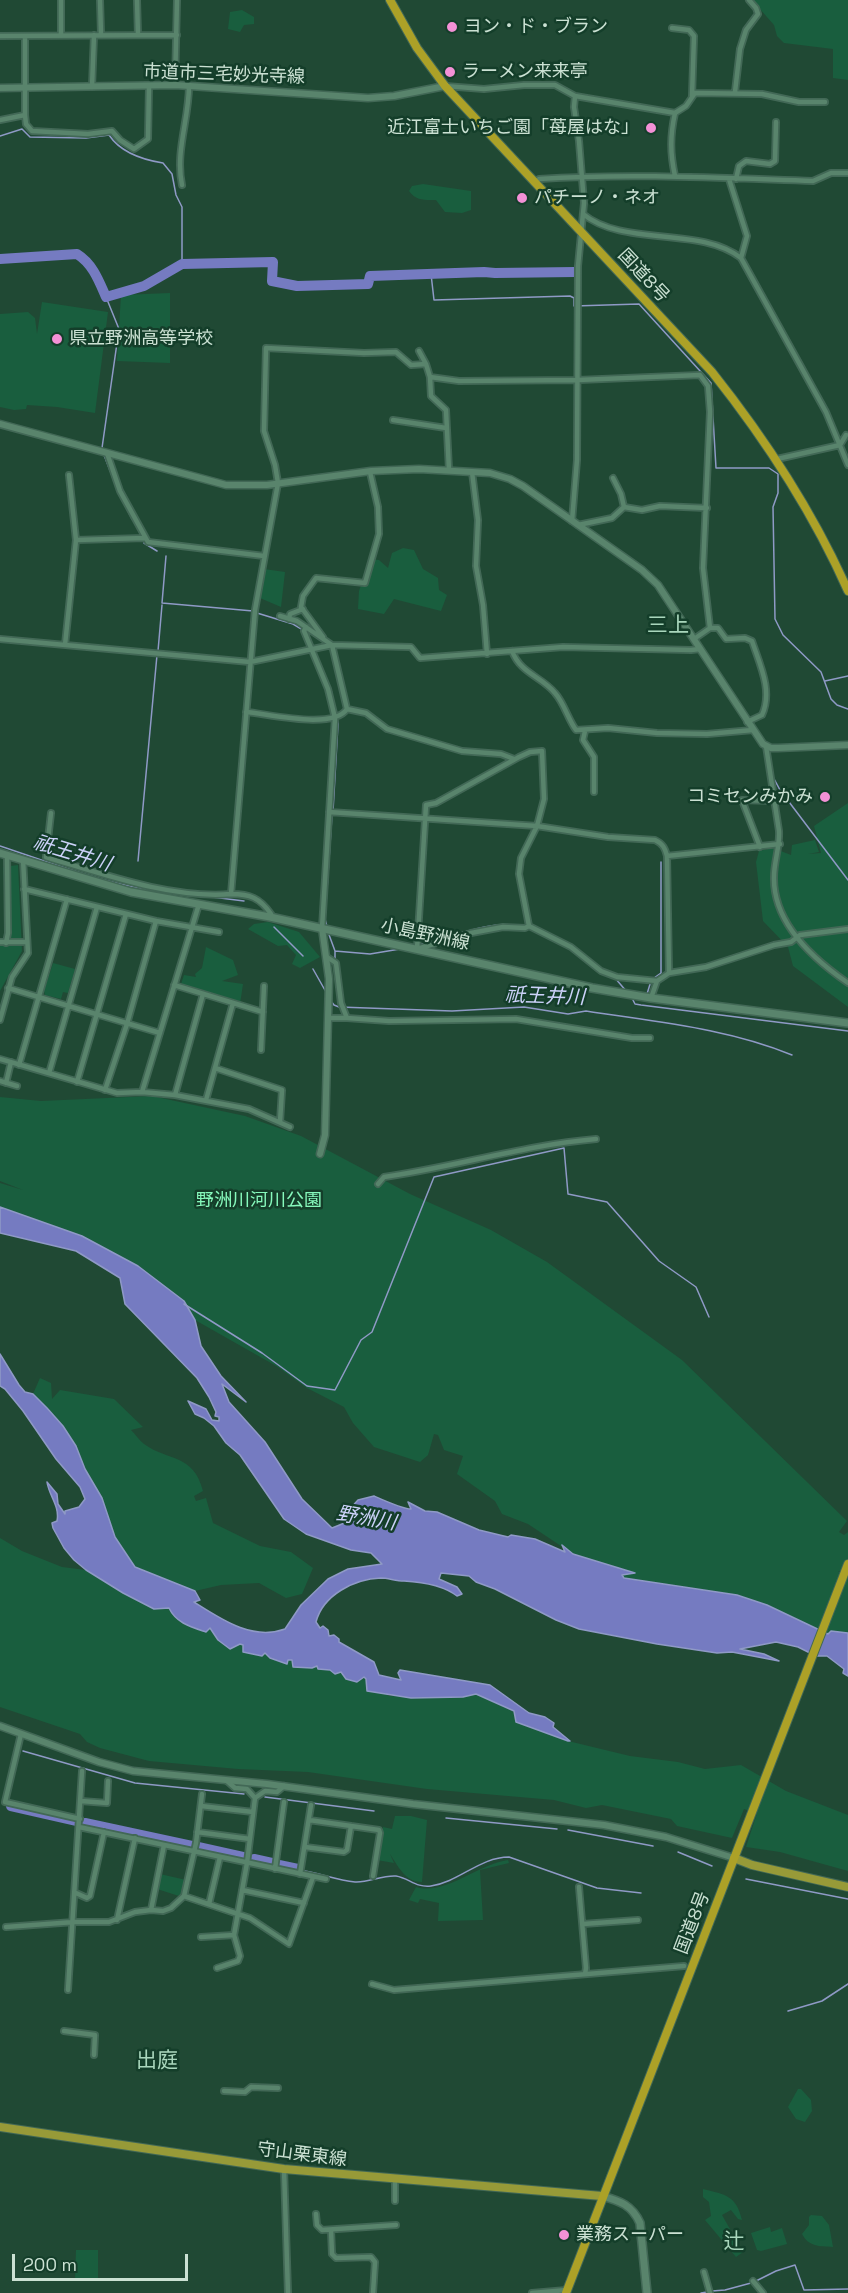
<!DOCTYPE html>
<meta charset="utf-8">
<style>
body{margin:0}
#map{position:relative;width:848px;height:2293px;overflow:hidden;background:#204934;font-family:"Space Grotesk",sans-serif}
canvas{display:block}
.scale{position:absolute;left:12px;top:2254px;width:176px;height:27px;box-sizing:border-box;border:3px solid #cbe1d3;border-top:0;padding-left:8px;font-size:18px;line-height:21px;white-space:nowrap;color:#cbe1d3;-webkit-text-stroke:4px #143e2a;paint-order:stroke}
</style>
<div id="map">
<canvas width="848" height="2293"></canvas>
<div class="scale">200 m</div>
</div>
<script>
const ctx = document.querySelector('canvas').getContext('2d');
ctx.lineJoin = 'round';
function paint(path, color) {
  ctx.fillStyle = color;
  ctx.fill(path, 'evenodd');
}
function stroke(path, color, width, dash) {
  ctx.strokeStyle = color;
  ctx.lineWidth = width;
  ctx.lineCap = dash ? 'butt' : 'round';
  ctx.setLineDash(dash || []);
  ctx.stroke(path);
}
function drawText(font, color, halo, rows, align = 'center') {
  ctx.font = font + ' "Space Grotesk","Noto Sans JP",sans-serif';
  ctx.lineWidth = 5;
  ctx.setLineDash([]);
  ctx.textBaseline = 'middle';
  ctx.strokeStyle = halo;
  ctx.fillStyle = color;
  for (const [text, x, y, turn = 0] of rows) {
    ctx.save();
    ctx.translate(x, y);
    ctx.rotate((+turn || 0) * Math.PI / 180);
    ctx.textAlign = isNaN(turn) ? turn : align;
    if (halo) ctx.strokeText(text, 0, 0);
    ctx.fillText(text, 0, 0);
    ctx.restore();
  }
}
const green = new Path2D(`
 M752 0H848V80L833 78V49L784 43 777 36 774 25Z
 M242 10 254 17V24L244 25 240 32 228 29 230 12Z
 M423 184 471 191V210L462 213 445 212 436 200C425 200 416 201 409 191L412 186Z
 M170 293V363L117 361 121 295Z
 M42 302 108 312 95 413 57 407 27 405 26 409 14 410 0 407V314L28 312 35 318 37 334Z
 M403 548 414 550 423 569 438 578 439 590 447 595 441 611 394 599 384 614 358 609 359 591 370 559 379 560 388 568 392 553Z
 M264 569 285 572 281 607 260 598Z
 M848 803V1007L793 966 788 947 763 921 756 862 759 851 773 848 791 855 792 845 815 840 819 852 808 854 821 853 814 826Z
 M18 865 22 951 0 991V945H9L3 867Z
 M268 922 299 932 320 957 300 968 292 964 296 955 287 945 278 946 248 929 254 924Z
 M206 947 233 960 238 975 222 981 243 984 240 1004 180 987 184 975 196 977 195 974 202 968Z
 M53 963 75 969 68 993 63 992 61 999 45 995 44 991Z
 M152 1096 245 1116 301 1136 410 1194 491 1230 547 1262 682 1360 847 1521 839 1532 844 1535 848 1532V1571H838L848 1577V1633L829 1634 767 1605 737 1595 624 1578 621 1576 632 1572 573 1554 528 1524 502 1514 495 1501 457 1474 463 1456 444 1450 438 1435 434 1434 428 1455 420 1462 374 1447 353 1423 344 1407 307 1388 278 1367 195 1320 184 1301 0 1207V1183L23 1190 0 1181V1097L41 1101Z
 M40 1378 51 1383 52 1399 60 1390 114 1399 143 1427 131 1430C135 1434 139 1440 144 1444 169 1462 193 1453 203 1491L194 1496 196 1501 206 1498 213 1523 260 1546 291 1552 313 1568 302 1594 286 1598 259 1583 221 1585 195 1591 135 1567 115 1537 102 1499 85 1469 76 1446 63 1426 33 1394Z
 M0 1538 22 1551 62 1567 86 1570 123 1593 169 1607C176 1623 191 1627 206 1632L210 1627 218 1640 230 1648 240 1644 243 1645V1652H265L270 1658 287 1664 288 1660 317 1665 318 1669 330 1670 335 1674 341 1672 346 1679 357 1682 363 1677 389 1696 463 1697 476 1694 514 1712 541 1730 568 1741 630 1756 678 1762 705 1769 741 1765 786 1791 848 1815V1871L780 1852 746 1847 757 1813 744 1809 732 1838 677 1826 671 1819 602 1805 586 1808 554 1800 427 1789 308 1772 238 1769 149 1761 100 1748 87 1742 80 1734 0 1707Z
 M395 1816H411L427 1820 422 1882C405 1882 398 1866 390 1854L394 1863 377 1860 383 1827 392 1829Z
 M508 1860 509 1863 480 1870 483 1920 438 1921 439 1903 420 1899 418 1903 409 1900 416 1887C445 1896 478 1864 508 1860Z
 M160 1874 186 1880 183 1895 179 1896 157 1889Z
 M798 2089H801L811 2100 812 2111 805 2122 796 2119 788 2107Z
 M703 2189C726 2195 736 2195 742 2220L738 2219 731 2210 722 2215 743 2252 736 2257 705 2220 711 2216 709 2202 703 2197Z
 M811 2215 822 2216 829 2225 833 2247C819 2246 809 2247 802 2234L809 2225V2217Z
 M770 2227 771 2232 782 2228 787 2244 761 2251 757 2250 751 2233Z
 M76 2250H98V2280H75Z`);
const water = new Path2D(`
 M0 1207 82 1236 138 1266 184 1301 195 1320 201 1346 221 1376 246 1402 222 1384 229 1402 265 1442 302 1499 332 1528 347 1522 365 1520 369 1508 358 1507 350 1512 348 1511 358 1500 374 1496C383 1500 403 1509 411 1509L408 1502 425 1511 437 1512 479 1530 508 1537 511 1535 535 1539 565 1552 562 1545 573 1554 635 1573 622 1575 624 1578 737 1595 767 1605 828 1634 831 1631 848 1633V1676L843 1673 844 1669 827 1656H816L798 1647 776 1642 740 1649 764 1654 779 1661 732 1652 717 1653 657 1644 579 1629 556 1620 495 1589 476 1582 469 1576 441 1573 439 1579 457 1587 462 1594 457 1596C443 1585 421 1582 404 1581 396 1581 388 1578 381 1578 354 1579 323 1595 316 1622L320 1628 323 1626 328 1630 329 1636 334 1635 339 1639V1642L374 1662 379 1675 401 1680 398 1673 400 1670 490 1685 529 1713 545 1717 554 1723 553 1727 570 1741H568L516 1722 514 1711 476 1694 463 1697 411 1698 367 1691 366 1679 364 1677 357 1682 346 1679 341 1672 335 1674 330 1670 318 1669 317 1666 312 1668 293 1667 292 1660H288L287 1664 270 1658 265 1653 262 1656 243 1652V1645L240 1644 230 1649 218 1640 210 1628 206 1632C191 1627 176 1623 169 1608L154 1609 123 1593 86 1570 74 1560 64 1548 53 1528 52 1523 57 1521C60 1506 49 1496 47 1482L57 1494 58 1504 65 1514V1511L79 1507 85 1499 80 1487 56 1459 23 1411 5 1389 0 1386V1354L19 1385 25 1392 33 1394 47 1408 63 1426 76 1446 85 1469 102 1498 115 1537 135 1567 195 1591 200 1600 194 1602C221 1619 252 1641 285 1629L301 1605 328 1579 348 1569 382 1564 371 1553 351 1550 306 1534 284 1519 240 1455 226 1443 214 1426 204 1418 195 1414 188 1401 206 1409 212 1420 219 1421V1417L215 1416 216 1412 209 1397 197 1378 125 1304 120 1278 76 1251 0 1233Z`);
const stream = new Path2D(`
 M0 136 22 129 30 137 86 138 109 135C121 153 144 160 163 163L172 174 176 195 182 207V264
 M431 274 434 300 570 296 574 298V306L639 304 711 383 716 468H769L778 474V493L773 507 775 619 783 635 821 672 831 699 837 705 848 709
 M102 448 119 329 106 297
 M104 455 118 491
 M123 501 132 519
 M144 543 157 551
 M166 556 162 603 253 611
 M257 613 293 624 303 630
 M307 632 313 647
 M158 651 162 605
 M825 681 848 676
 M331 690 338 724 333 811
 M772 775 780 790 848 880
 M0 846C57 865 115 888 175 893
 M138 861 157 655
 M212 897 244 901
 M274 927 303 956
 M327 927 325 919 332 815
 M527 928 536 932
 M328 932 335 951 370 954 400 949
 M419 945C452 938 486 920 519 926
 M335 951V961
 M313 969 326 992
 M335 975 339 1006
 M615 978 627 992
 M654 978 661 973V862
 M647 994 651 981
 M632 998 635 1004 641 1005 848 1031
 M331 1001 334 1005 339 1007 452 1011 524 1007 568 1014 586 1011C656 1022 726 1028 792 1055
 M184 1304 262 1353 307 1386 335 1390 361 1340 372 1332 434 1177 564 1148 568 1194 607 1202 659 1261 696 1287 709 1317
 M23 1751 135 1783 244 1794
 M265 1797 374 1811
 M446 1818 557 1829
 M568 1830 653 1846
 M678 1852 712 1866
 M305 1871C321 1874 338 1880 355 1882 368 1883 382 1875 396 1876 409 1878 416 1888 431 1886 459 1882 480 1857 509 1857L597 1888 641 1893
 M746 1879 848 1899
 M788 2011 822 2001 848 1984
 M756 2281 776 2271 795 2265 804 2290 848 2289
 M712 2291 725 2290 751 2283
 M701 2293 707 2292`);
const river = new Path2D(`
 M0 259 77 254C93 264 99 281 106 297L144 286 182 264 273 262 272 281 297 286 368 284 370 276 484 272 495 273 575 272
 M11 1806 77 1821
 M85 1823 192 1846
 M198 1847 243 1857
 M254 1859 272 1863
 M279 1865 298 1869`);
const minor = new Path2D(`
 M61 0V34
 M100 0 101 34
 M137 0 138 35
 M672 28 689 30 694 36 692 96
 M0 36 177 35
 M25 37V115L26 124 32 131 88 134 112 131 120 140 134 149 148 139 149 86
 M175 85 177 0
 M445 86 484 89 524 85H555L575 96 675 113
 M92 87 94 35
 M735 92 740 49 746 30 758 14 756 8 749 0
 M0 120 25 115
 M675 176C670 153 670 136 675 113L686 106 695 93 762 94 799 102H825
 M729 179 747 236 741 258
 M736 179 739 166 746 161 770 164 775 161 776 122
 M535 182 539 179C630 173 722 178 813 181L831 173H848
 M182 185C175 152 189 119 189 86
 M583 214C623 247 701 226 741 258L826 412 848 465
 M419 351 426 364
 M430 377 431 396 446 410 449 470
 M393 420 446 428
 M107 453 120 491 148 542 264 556
 M777 459 840 445 846 435
 M472 472 478 520 476 566 483 605 487 654
 M69 475 76 540
 M624 507 642 510 660 506 707 508
 M572 521 577 460 578 266 584 203 579 141 574 107 575 96
 M578 525 612 518 624 507 621 494 613 478
 M280 616 297 621 332 645 411 647 420 658 563 647 691 650 700 649
 M289 619 290 614 303 609
 M306 627 304 631 328 689 335 718 322 928
 M710 628H718L726 639 745 638 752 641C760 665 773 691 762 715L747 722
 M323 637 301 607 303 596 316 578 365 583 379 534 378 507 370 472
 M0 639 250 662 332 645 347 709C333 730 269 714 246 712
 M65 645 76 540 145 538
 M512 651C521 674 541 676 555 693 564 703 568 719 576 730L608 728 657 733 707 734 753 730
 M347 709 366 713 387 729 394 731 462 751 501 754 514 759
 M585 731 583 740 594 757V792
 M766 746 779 831C780 847 774 861 774 877 773 923 813 959 848 983
 M542 751 544 799 537 826 521 858 519 874 529 926 525 928 503 927 471 933 417 949 426 805 436 803 519 757 530 752Z
 M329 812 537 826 608 837 655 840C663 844 665 848 667 856L669 973
 M51 813 46 857C103 874 171 899 231 894
 M760 847 742 800 774 801
 M667 856 780 844
 M24 889 156 921 219 932
 M270 917 271 914C260 898 250 894 231 894L255 610 278 483 275 465 264 431 266 348 364 353 396 352 411 365 426 364 430 377 459 381 578 380 700 375 708 386 710 412 703 568 710 628 694 639
 M529 926 571 947 601 971 617 977 657 981
 M0 942H27
 M6 943 8 933 7 855
 M327 957 336 963 341 1003 347 1018 389 1021 516 1019 632 1038H650
 M174 985 263 1012
 M8 988 160 1033
 M651 998 657 981 669 973 706 967 774 945 791 942 800 935 848 929
 M328 1018H347
 M0 1020 12 977 28 953 23 859
 M261 1050 264 986
 M0 1059 117 1093 142 1092 175 1095 249 1109 290 1127
 M19 1065 67 899
 M215 1068 282 1090 280 1122
 M49 1073 97 907
 M0 1081 17 1086
 M77 1082 126 914
 M6 1083 11 1062
 M105 1090 127 1024 156 921
 M142 1092 199 904
 M175 1095 203 994
 M206 1100 233 1003
 M378 1184 384 1177C455 1167 524 1145 596 1139
 M21 1734 5 1802 80 1819
 M255 1798 265 1791 277 1792 284 1786
 M81 1801 107 1803 108 1781
 M201 1806 253 1812
 M309 1820 379 1830 380 1833 373 1876
 M79 1827 326 1879
 M197 1832 250 1839
 M305 1847 344 1852 347 1850 351 1826
 M275 1869 284 1802
 M300 1874 311 1805
 M579 1887 586 1968 585 1974
 M242 1890 304 1903
 M76 1893 87 1898 90 1896 104 1832
 M184 1896 250 1918 289 1944 313 1877
 M209 1904 220 1857
 M151 1910 164 1845
 M117 1920 135 1838
 M583 1924 638 1920
 M6 1927 74 1922H109L135 1912 151 1910 163 1911 171 1908 184 1896 196 1843 202 1794
 M201 1937 234 1935
 M217 1968 238 1961 240 1956 234 1935 247 1863 255 1798 247 1789 235 1788 227 1781
 M372 1984 394 1990 684 1966
 M68 1990 82 1771
 M64 2031 95 2035 94 2055
 M224 2091 245 2092 251 2087 278 2088
 M284 2169 288 2293
 M395 2201V2179
 M316 2214 317 2225 322 2230 396 2225
 M331 2230 332 2254 336 2258 371 2257 375 2262 373 2293
 M704 2272 710 2293
 M753 2281 763 2293
 M532 2293 567 2290`);
const tertiary = new Path2D(`
 M0 88 175 85 368 98 394 96 445 86
 M0 424 226 485H267L371 471 419 469 490 473 510 479 523 486 642 570 658 585 763 744 771 748H778L848 745
 M320 1154 325 1135 329 979 322 928
 M0 1726 99 1762 133 1771 267 1784 413 1804 604 1825 666 1837 734 1858`);
const secondary = new Path2D(`
 M0 853 131 892 270 917 592 988 651 998 848 1023
 M602 2196C620 2201 632 2205 640 2223L647 2293`);
const primary = new Path2D(`
 M734 1858 752 1865 848 1887
 M0 2127 284 2169 602 2196`);
const trunk = new Path2D(`
 M390 0 417 48 445 86 712 372C766 440 813 512 848 591
 M566 2293 848 1564`);
const markers = [
 [452,27,6,"#f391d6"],
 [450,72,6,"#f391d6"],
 [651,128,6,"#f391d6"],
 [522,198,6,"#f391d6"],
 [57,339,6,"#f391d6"],
 [825,797,6,"#f391d6"],
 [564,2235,6,"#f391d6"]
];
const poiNames = [
 ["ヨン・ド・ブラン",464,27],
 ["ラーメン来来亭",462,72],
 ["近江富士いちご園「苺屋はな」",639,128,"right"],
 ["パチーノ・ネオ",534,198],
 ["県立野洲高等学校",69,339],
 ["コミセンみかみ",813,797,"right"],
 ["業務スーパー",576,2235]
];
const streetNames = [
 ["市道市三宅妙光寺線",224,75,2],
 ["国道8号",643,276,47],
 ["小島野洲線",425,935,12],
 ["国道8号",693,1923,-69],
 ["守山栗東線",302,2155,7]
];
const parkNames = [
 ["野洲川河川公園",259,1201]
];
const waterNames = [
 ["祇王井川",72,854,17],
 ["祇王井川",545,997,2],
 ["野洲川",366,1519,10]
];
const quarterNames = [
 ["三上",668,626],
 ["出庭",157,2061],
 ["辻",734,2242]
];
paint(green, '#195e3e');
paint(water, '#757bc1');
stroke(water, '#8f9ac6', 1.5);
stroke(stream, '#8f9ac6', 1.5);
stroke(river, '#757bc1', 10);
stroke(minor, '#426856', 8);
stroke(tertiary, '#426856', 9);
stroke(secondary, '#426856', 10);
stroke(primary, '#426856', 10);
stroke(trunk, '#426856', 10);
stroke(minor, '#59846c', 4.5);
stroke(tertiary, '#59846c', 6);
stroke(secondary, '#59846c', 7);
stroke(primary, '#979a38', 8);
stroke(trunk, '#aca127', 8);
for (const [x, y, r, color] of markers) {
  const dot = new Path2D();
  dot.arc(x, y, r, 0, 2 * Math.PI);
  ctx.fillStyle = color;
  ctx.fill(dot);
  stroke(dot, '#143e2a', 2);
}
drawText('18px', '#cbe1d3', '#143e2a', poiNames, 'left');
drawText('18px', '#cbe1d3', '#143e2a', streetNames);
drawText('18px', '#86f9bc', '#143e2a', parkNames);
drawText('italic 20px', '#ccd2f9', '#143e2a', waterNames);
drawText('21px', '#a9d6bc', '#143e2a', quarterNames);
</script>
